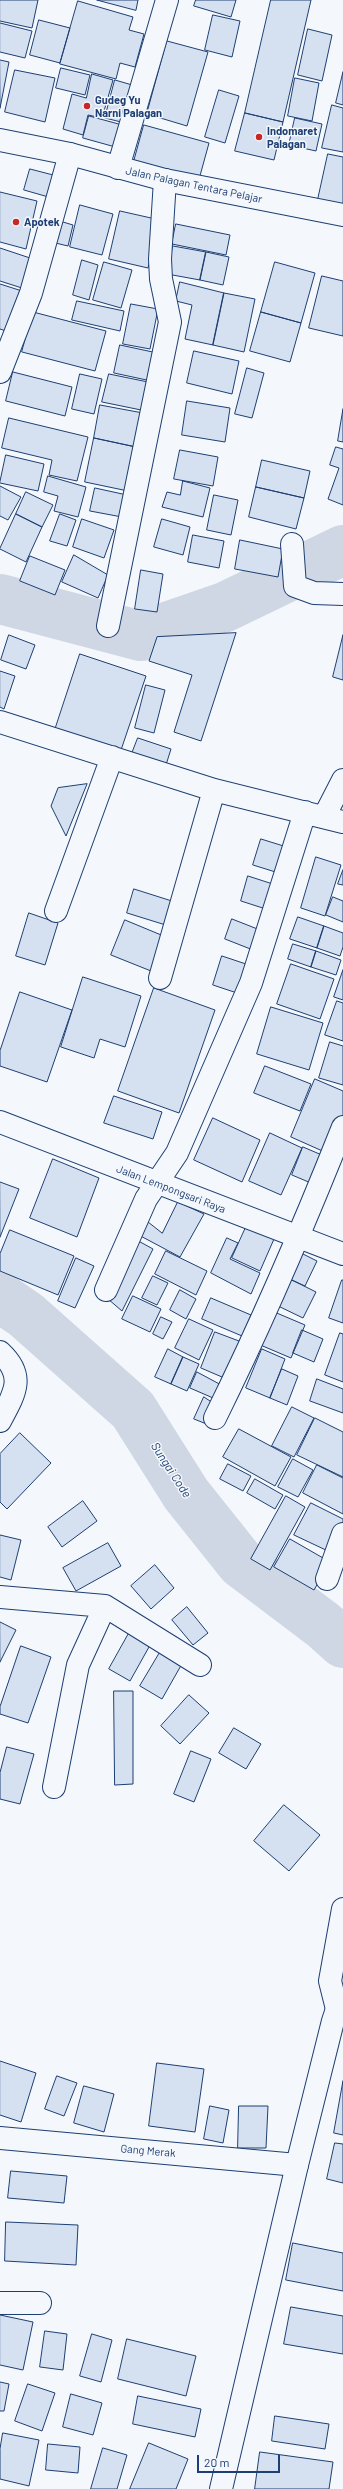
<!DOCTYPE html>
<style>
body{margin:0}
#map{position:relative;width:343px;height:2489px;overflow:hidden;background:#f4f7fb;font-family:Barlow,sans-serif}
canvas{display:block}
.scale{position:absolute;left:197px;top:2455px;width:83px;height:18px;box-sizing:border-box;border:2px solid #1d3f73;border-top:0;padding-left:5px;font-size:12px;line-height:14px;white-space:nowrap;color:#1d3f73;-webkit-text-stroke:3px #f4f7fb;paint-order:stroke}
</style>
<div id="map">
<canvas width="343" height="2489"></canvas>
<div class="scale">20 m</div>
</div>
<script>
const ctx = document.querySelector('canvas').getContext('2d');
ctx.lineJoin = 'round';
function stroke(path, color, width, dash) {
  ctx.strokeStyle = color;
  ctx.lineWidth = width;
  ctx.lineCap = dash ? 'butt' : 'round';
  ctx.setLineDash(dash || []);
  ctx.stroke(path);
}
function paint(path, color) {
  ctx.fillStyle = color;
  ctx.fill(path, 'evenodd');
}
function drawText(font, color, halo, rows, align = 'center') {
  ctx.font = font + ' Barlow,sans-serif';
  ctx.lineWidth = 3;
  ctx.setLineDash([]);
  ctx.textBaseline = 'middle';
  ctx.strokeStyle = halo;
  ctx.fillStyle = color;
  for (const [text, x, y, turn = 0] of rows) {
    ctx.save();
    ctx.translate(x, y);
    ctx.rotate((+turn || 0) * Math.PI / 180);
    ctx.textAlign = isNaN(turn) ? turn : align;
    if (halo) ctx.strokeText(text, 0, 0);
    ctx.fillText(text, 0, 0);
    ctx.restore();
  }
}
const river = new Path2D(`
 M0 599 141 636 225 607 343 550
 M0 1297 26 1315 133 1410 186 1494 241 1563 323 1625 343 1643`);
const building = new Path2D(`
 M0 0H38L32 28 0 21Z
 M97 0H138L136 10Z
 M196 0H236L231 17 194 6Z
 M271 0H311L283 122 245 113Z
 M78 1 133 17 129 30 144 34 135 67 120 63 116 79 60 64Z
 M213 15 240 21 232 57 205 50Z
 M39 20 70 28 60 63 30 55Z
 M0 23 32 31 25 58 0 52Z
 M308 29 332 35 322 81 298 75Z
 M167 41 208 52 187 126 147 114Z
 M0 60 9 62 0 108Z
 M61 68 90 75 85 95 56 88Z
 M15 70 55 78 45 122 5 112Z
 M343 72V105L336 103Z
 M92 74 113 80 102 118 88 115 83 135 63 129 72 94 86 98Z
 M295 78 319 83 312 121 288 116Z
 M115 80 139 87 129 124 105 118Z
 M219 90 239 96 225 143 205 137Z
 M332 105 343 108V152L322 148Z
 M245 113 283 122 274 160 235 151Z
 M89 116 126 126 119 148 83 138Z
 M295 118 322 124 316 151 289 145Z
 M144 125 209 143 198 183 133 165Z
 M328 154 343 157V210L317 204Z
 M30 169 57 176 52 198 24 190Z
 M0 192 37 201 26 249 0 242Z
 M80 205 113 214 102 255 70 247Z
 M120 211 160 220 148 268 109 259Z
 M53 219 73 225 68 246 47 241Z
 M176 224 230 235 226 255 172 244Z
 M173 246 206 252 200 280 167 274Z
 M0 248 33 259 25 289 0 281Z
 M206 252 229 257 223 285 200 280Z
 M82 260 98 265 89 300 73 295Z
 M104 262 132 270 121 308 93 300Z
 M275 262 315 273 301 323 261 312Z
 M322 276 343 281V336L309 328Z
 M180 282 224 293 213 345 185 339 192 305 176 301Z
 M0 284 22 291 9 332 0 329Z
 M224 293 255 299 244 352 213 345Z
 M77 301 124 311 120 331 72 320Z
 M131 304 158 309 150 349 123 344Z
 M33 312 106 331 95 371 22 352Z
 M261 312 301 323 290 362 250 351Z
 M120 345 162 354 156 382 114 373Z
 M194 351 239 361 232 394 187 383Z
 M247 368 264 373 252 418 235 414Z
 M13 372 72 387 65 416 6 401Z
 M80 374 102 379 94 414 72 409Z
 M109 374 153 383 146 411 102 402Z
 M187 401 230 408 225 442 182 435Z
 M100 405 143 413 136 447 94 438Z
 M343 409V442L338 441Z
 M9 418 88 437 77 481 49 475 52 460 2 448Z
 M94 438 136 447 128 491 85 482Z
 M336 447 343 449V505L328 499 339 468 330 465Z
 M180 450 218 457 213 486 174 479Z
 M6 455 44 464 38 491 0 483Z
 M262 460 310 471 304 498 256 487Z
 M48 476 86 487 78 517 54 511 58 496 44 492Z
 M183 481 210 488 203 517 162 507 167 492 180 495Z
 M0 486 21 497 8 520 0 516Z
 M256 487 304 498 296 529 249 517Z
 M95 488 127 495 122 517 90 511Z
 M26 492 53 505 42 527 16 514Z
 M214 495 238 500 231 535 207 530Z
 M16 514 42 527 26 562 0 549Z
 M60 514 76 520 67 546 50 541Z
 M82 519 114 530 104 558 73 547Z
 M162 519 190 527 183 555 154 547Z
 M193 535 224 541 219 568 188 562Z
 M240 540 283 549 278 577 235 569Z
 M74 555 108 575 98 598 62 582Z
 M30 556 65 570 55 595 20 581Z
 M141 570 163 574 157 612 135 609Z
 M236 633 201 741 174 732 192 675 149 661 157 637Z
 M9 635 35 645 26 669 1 660Z
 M343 635V680L333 677Z
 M80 654 146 676 119 756 54 733Z
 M0 671 15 676 4 709 0 707Z
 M146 685 165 690 154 733 135 728Z
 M138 738 171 749 165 768 131 756Z
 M87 784 66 836 51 806 58 788Z
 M261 839 290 848 282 874 253 865Z
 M316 857 341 865 325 916 301 908Z
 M343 870V885L338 884Z
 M248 876 279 886 272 911 241 901Z
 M134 889 175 902 169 926 127 913Z
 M333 897 343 901V922L326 915Z
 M29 913 58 923 45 965 16 956Z
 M298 917 324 926 317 948 290 939Z
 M232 919 260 930 253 950 225 939Z
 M125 920 166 937 151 971 111 955Z
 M324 926 343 933V947L340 956 317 948Z
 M293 944 316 951 311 967 288 959Z
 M316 951 341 960 336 975 311 967Z
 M222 956 246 964 237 993 213 985Z
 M291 964 334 979 320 1019 277 1004Z
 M343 970V1000L334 997Z
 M83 977 141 996 125 1047 100 1039 94 1058 61 1047Z
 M154 988 215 1010 179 1113 118 1091Z
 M20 992 72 1010 47 1082 0 1066V1051Z
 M337 1001 343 1003V1041L325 1035Z
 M271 1007 323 1023 309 1070 257 1054Z
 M330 1042 343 1046V1085L319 1078Z
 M265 1066 311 1084 300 1111 254 1093Z
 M315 1079 343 1091V1115L327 1153 291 1137Z
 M114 1096 162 1112 153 1139 104 1123Z
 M213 1118 260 1140 242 1182 194 1160Z
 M270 1133 302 1148 281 1195 249 1181Z
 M303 1147 329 1158 318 1186 292 1175Z
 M53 1159 99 1178 77 1237 30 1218Z
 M0 1182 19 1189 0 1237Z
 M178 1202 204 1214 180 1257 135 1233 143 1218 162 1233Z
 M247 1225 274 1239 260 1271 232 1258Z
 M10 1230 74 1256 58 1295 0 1271V1254Z
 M133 1238 153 1249 122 1311 108 1299Z
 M227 1238 238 1243 230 1259 260 1273 251 1294 211 1273Z
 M166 1251 207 1271 196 1295 155 1274Z
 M299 1252 317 1261 305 1286 287 1278Z
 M76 1258 94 1266 75 1308 58 1301Z
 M153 1276 168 1283 157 1305 142 1298Z
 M286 1277 316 1292 303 1318 274 1304Z
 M342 1280H343V1323L329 1318Z
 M180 1290 196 1299 186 1319 170 1310Z
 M133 1296 161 1309 150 1332 122 1319Z
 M211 1298 251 1315 242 1336 202 1319Z
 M272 1311 305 1325 291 1358 258 1344Z
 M161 1317 172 1322 163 1339 153 1334Z
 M189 1319 213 1330 199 1360 175 1348Z
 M302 1330 323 1339 314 1362 293 1353Z
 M215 1332 247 1344 229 1380 201 1368Z
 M340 1333 343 1334V1382L325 1375Z
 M168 1349 183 1357 171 1384 155 1377Z
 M262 1349 285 1359 270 1398 246 1388Z
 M183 1357 199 1364 187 1391 171 1384Z
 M282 1369 298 1376 287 1405 270 1398Z
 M197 1372 225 1387 220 1401 190 1388Z
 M317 1379 343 1389V1413L310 1401Z
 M204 1397 216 1405 209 1425 194 1419Z
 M292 1407 314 1418 294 1457 272 1446Z
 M315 1418 343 1432V1477L297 1455Z
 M239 1429 291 1457 275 1486 223 1457Z
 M20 1433 51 1463 7 1509 0 1502V1454Z
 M293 1459 313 1470 298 1497 278 1487Z
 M228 1464 251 1476 243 1491 220 1479Z
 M317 1465 343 1478V1514L303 1493Z
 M255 1479 283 1495 275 1509 247 1493Z
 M286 1496 305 1507 270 1570 251 1559Z
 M83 1501 97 1521 62 1547 48 1527Z
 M311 1503 343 1519V1526L330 1552 294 1535Z
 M0 1535 21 1540 11 1580 0 1577Z
 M290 1539 330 1562 314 1590 274 1567Z
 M108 1543 121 1566 76 1591 63 1568Z
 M155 1565 174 1588 151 1609 131 1586Z
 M187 1607 208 1633 193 1645 172 1620Z
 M0 1622 16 1630 0 1662Z
 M133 1626 154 1638 130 1681 109 1669Z
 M21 1646 51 1657 28 1723 0 1714V1707Z
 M162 1649 183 1662 162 1699 140 1686Z
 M114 1691H133V1784L115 1785Z
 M189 1695 209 1713 180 1744 161 1726Z
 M234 1728 261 1744 246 1769 219 1753Z
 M7 1747 34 1754 20 1804 0 1799V1773Z
 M191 1751 211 1759 194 1802 174 1794Z
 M284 1805 320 1835 289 1871 254 1841Z
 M0 2061 36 2073 21 2122 0 2115Z
 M157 2063 204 2069 195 2132 149 2126Z
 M57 2076 77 2083 64 2116 45 2109Z
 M343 2081V2135L334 2133Z
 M84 2086 114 2094 104 2132 74 2123Z
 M210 2106 229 2110 223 2143 204 2139Z
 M239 2106H268L266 2148H238Z
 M335 2143 343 2144V2183L327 2179Z
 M11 2171 67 2176 64 2203 8 2198Z
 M6 2222 78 2225 76 2265 5 2261Z
 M293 2243 343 2253V2291L286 2280Z
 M291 2307 343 2316V2354L284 2344Z
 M0 2315 33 2322 23 2370 0 2365Z
 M45 2331 67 2334 63 2370 40 2367Z
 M92 2334 112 2340 101 2382 80 2376Z
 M127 2339 196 2356 186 2396 118 2379Z
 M0 2382 9 2384 4 2411H0Z
 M28 2384 55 2393 42 2431 15 2421Z
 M71 2394 102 2403 93 2435 63 2427Z
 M138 2396 201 2409 195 2437 133 2424Z
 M275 2416 329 2424 325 2449 272 2441Z
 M3 2433 39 2440 29 2486 0 2479V2449Z
 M149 2443 188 2459 176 2489H130Z
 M48 2444 80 2447 78 2473 46 2470Z
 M103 2448 127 2455 117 2489H91Z
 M260 2452 333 2462 329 2489H255Z`);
const minor = new Path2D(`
 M118 168 167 0
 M0 372 31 293 70 154
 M292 544 295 586 314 593 343 594
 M108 626 170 322 161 279 160 259 165 180
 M0 722 214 790 343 822
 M324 817 343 780
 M56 911 112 757
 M160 978 214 790
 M106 1290 146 1199 177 1153 251 983 305 812
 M0 1352C26 1376 15 1393 0 1421
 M215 1418C262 1323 304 1225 343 1127
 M327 1579 343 1534
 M0 1597 105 1606 200 1665
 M54 1787 78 1665 105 1606
 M337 2009 330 1981 343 1909
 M0 2138 297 2165
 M0 2303H40`);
const tertiary = new Path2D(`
 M221 2489 297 2165 333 2021 337 2009 343 2002`);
const secondary = new Path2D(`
 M0 1122 343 1254`);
const primary = new Path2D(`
 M0 140 70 154 165 180 343 215`);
const markers = [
 [87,106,4,"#c62828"],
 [259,137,4,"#c62828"],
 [16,222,4,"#c62828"]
];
const poiNames = [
 ["Gudeg Yu",95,100],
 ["Narni Palagan",95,113],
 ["Indomaret",267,131],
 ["Palagan",267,144],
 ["Apotek",24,222]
];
const streetNames = [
 ["Jalan Palagan Tentara Pelajar",194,185,12],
 ["Jalan Lempongsari Raya",171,1189,21],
 ["Gang Merak",148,2151,5]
];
const waterNames = [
 ["Sungai Code",171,1470,57]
];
stroke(river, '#cfd7e4', 50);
paint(building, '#d5e0f0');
stroke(building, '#1d3f73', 1);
stroke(minor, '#1d3f73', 24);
stroke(tertiary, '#1d3f73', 24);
stroke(secondary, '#1d3f73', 24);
stroke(primary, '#1d3f73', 24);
stroke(minor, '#f4f7fb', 22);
stroke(tertiary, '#f4f7fb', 22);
stroke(secondary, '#f4f7fb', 22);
stroke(primary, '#f4f7fb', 22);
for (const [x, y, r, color] of markers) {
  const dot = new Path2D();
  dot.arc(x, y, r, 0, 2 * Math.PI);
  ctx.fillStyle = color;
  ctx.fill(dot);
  stroke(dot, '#f4f7fb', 1.5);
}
drawText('bold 11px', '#1d3f73', '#f4f7fb', poiNames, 'left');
drawText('11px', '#1d3f73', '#f4f7fb', streetNames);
drawText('italic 12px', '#1d3f73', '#f4f7fb', waterNames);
</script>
